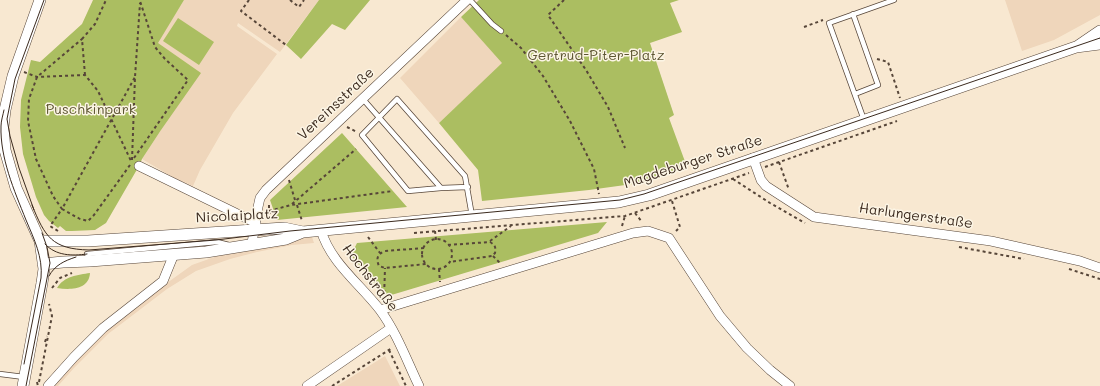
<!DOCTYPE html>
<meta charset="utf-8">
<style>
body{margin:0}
canvas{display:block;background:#f8e8d1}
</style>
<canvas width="1100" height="386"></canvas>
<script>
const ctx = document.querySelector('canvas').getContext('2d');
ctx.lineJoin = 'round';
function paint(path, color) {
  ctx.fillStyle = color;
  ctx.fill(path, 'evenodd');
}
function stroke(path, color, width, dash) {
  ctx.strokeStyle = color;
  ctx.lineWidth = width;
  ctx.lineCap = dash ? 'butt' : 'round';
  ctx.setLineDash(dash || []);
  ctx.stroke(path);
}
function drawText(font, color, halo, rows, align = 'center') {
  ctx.font = font + ' Mali,sans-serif';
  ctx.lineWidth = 3;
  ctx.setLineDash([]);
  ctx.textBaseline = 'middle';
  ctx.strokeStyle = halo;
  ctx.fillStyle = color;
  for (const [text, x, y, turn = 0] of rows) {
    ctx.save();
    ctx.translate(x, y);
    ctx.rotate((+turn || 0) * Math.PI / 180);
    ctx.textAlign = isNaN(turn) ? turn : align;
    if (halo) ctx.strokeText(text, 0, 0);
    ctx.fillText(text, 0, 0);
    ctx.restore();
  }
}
const built = new Path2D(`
 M184 0H319L280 52 238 23 237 26 277 54 233 113 200 170 193 186 176 179 142 159 161 130 157 43Z
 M1005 0H1100V15L1054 40 1022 51Z
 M461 17 503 63 439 123 400 78Z
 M312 237 314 243 292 245 257 252 230 259 196 271 167 289 108 334 74 368 58 386H51L80 353 121 316 192 265 220 255 275 243Z
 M385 356 400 386H337Z`);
const green = new Path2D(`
 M93 0H184L158 43 201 73 161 130 142 159 139 166 106 223 95 230 72 231H66L60 226 58 228 49 221 44 215 36 197 23 154 20 127 21 100 31 60 40 62 82 24Z
 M319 0H370L345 30 332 24 301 59 286 45Z
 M479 0H679L670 3 682 32 650 43 674 115 669 118 687 167 647 182 589 190 482 201 478 170 439 123 502 63 461 17Z
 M178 18 214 42 199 65 163 41Z
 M342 133 407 207 277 220 270 200Z
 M607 222 598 233 388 296 382 293 351 255 357 243Z
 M90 273C89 290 70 290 57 288 64 276 78 275 90 273Z`);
const path = new Path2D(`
 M249 0 241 11 286 45
 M290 0 299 7 304 0
 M564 0 548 15 586 70 608 107 625 148
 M804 27 823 20
 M506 35 521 48 543 76 570 121 594 169 599 194
 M877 59 888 62 900 98
 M24 72 37 77 85 75 98 91 131 161
 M85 75 82 39 95 24 106 0
 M347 127 357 132
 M134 158 188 80 165 59 155 47 140 1
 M132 160 135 77 140 3
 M779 162 789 190
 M130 165 94 215 88 221 80 219 62 209 135 77
 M765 167 897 121
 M733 179 770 203 805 223
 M289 180 295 200
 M672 201 680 227 676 231
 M292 204 356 149
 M269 205V211L275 218
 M297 205 302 221
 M269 211 291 205 393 191
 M635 213 642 222
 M622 226 625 216
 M58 231 50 226 62 209 53 196 36 159 28 121 29 99 37 77 82 39
 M435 231 436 240
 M414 233 625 216 749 173
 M368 237 380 253
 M422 254a15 15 0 1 1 30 0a15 15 0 1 1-30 0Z
 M490 241 511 226
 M448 245 490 242C495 245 496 247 495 253L492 256 449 262
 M959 247 1024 259
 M424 248 385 251C377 254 376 259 379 266L385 268 426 264
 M493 256 501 264
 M439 269 440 282
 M1069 269 1100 279
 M52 288 60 278 72 273
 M384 299 385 268
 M45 342 47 336
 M389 350 406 386
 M37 382 38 386
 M39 382 52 316 49 304
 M332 386 392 348`);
const service = new Path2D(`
 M470 0 492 24 501 31
 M853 14 878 85 855 94
 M362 98 441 188 468 187
 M864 120 829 23 894 0
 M441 188 408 191 362 135 397 99 465 176 472 216
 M87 254 217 242 229 245
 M0 374 24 377`);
const minor = new Path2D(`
 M753 158 761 180 766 186 814 217 991 241 1080 261 1100 268
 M139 166 256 223
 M321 230C330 262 360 284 380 310 397 333 407 361 419 386
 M252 243 258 207 260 198 266 190 467 0
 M380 310 633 233 648 231 669 238 720 316 747 348 770 370 790 386
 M48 386 74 357 103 328 163 281 174 254
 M307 386 391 328`);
const tertiary = new Path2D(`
 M1078 46 1100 31
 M40 241C56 241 72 241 88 241L284 228 303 232
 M43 264 63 262 90 261 206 252 286 239 303 232 619 202 649 195 1076 47 1100 44
 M23 386 42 283 44 269 40 241 16 188 5 150 3 127 5 110 13 76 40 0`);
const tram = new Path2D(`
 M4 110C3 115 1 121 1 126 0 158 14 190 26 220 34 239 43 257 41 278L24 364
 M32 205C45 237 52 249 89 250L216 240 290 231 620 200 644 194 1100 38
 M34 210 19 168 10 136 7 119 15 79 44 0
 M45 244C56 256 72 256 87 254
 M49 276C55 265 64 261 76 257
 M26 386 50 263 47 247 42 233`);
const parkNames = [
 ["Gertrud-Piter-Platz",596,56],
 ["Puschkinpark",91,110]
];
const streetNames = [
 ["Vereinsstraße",336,104,-43],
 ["Magdeburger Straße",693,162,-18],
 ["Nicolaiplatz",237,216,-3],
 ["Harlungerstraße",916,216,8],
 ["Hochstraße",370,278,52]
];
paint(built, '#efd6bb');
paint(green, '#abbe61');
stroke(service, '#574639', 6);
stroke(minor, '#574639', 10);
stroke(tertiary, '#574639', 12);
stroke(path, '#574639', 2, [3, 3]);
stroke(service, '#fff', 4.5);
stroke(minor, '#fff', 9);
stroke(tertiary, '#fff', 11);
stroke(tram, '#3b2a1e', 1);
drawText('14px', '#5d5632', '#fcf5e5', parkNames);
drawText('14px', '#3b2a1e', '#fcf5e5', streetNames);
</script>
